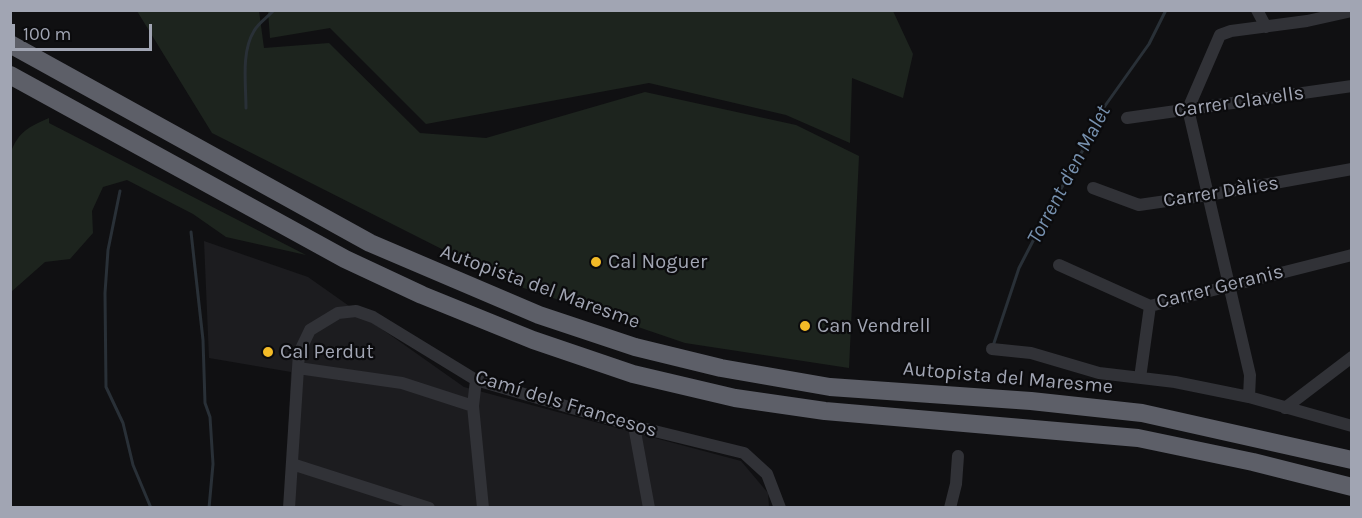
<!DOCTYPE html>
<meta charset="utf-8">
<style>
body{margin:0}
#map{position:relative;width:1362px;height:518px;overflow:hidden;background:#101012;font-family:Karla,sans-serif}
canvas{display:block}
.frame{position:absolute;inset:0;border:12px solid #a1a5b3;pointer-events:none}
.scale{position:absolute;left:12px;top:24px;width:140px;height:27px;box-sizing:border-box;border:3px solid #a1a5b3;border-top:0;padding-left:8px;font-size:18px;line-height:21px;white-space:nowrap;color:#a1a5b3;-webkit-text-stroke:4px #0b0b0d;paint-order:stroke}
</style>
<div id="map">
<canvas width="1362" height="518"></canvas>
<div class="frame"></div>
<div class="scale">100 m</div>
</div>
<script>
const ctx = document.querySelector('canvas').getContext('2d');
ctx.lineJoin = 'round';
function paint(path, color) {
  ctx.fillStyle = color;
  ctx.fill(path, 'evenodd');
}
function stroke(path, color, width, dash) {
  ctx.strokeStyle = color;
  ctx.lineWidth = width;
  ctx.lineCap = dash ? 'butt' : 'round';
  ctx.setLineDash(dash || []);
  ctx.stroke(path);
}
function drawText(font, color, halo, rows, align = 'center') {
  ctx.font = font + ' Karla,sans-serif';
  ctx.lineWidth = 4.5;
  ctx.setLineDash([]);
  ctx.textBaseline = 'middle';
  ctx.strokeStyle = halo;
  ctx.fillStyle = color;
  for (const [text, x, y, turn = 0] of rows) {
    ctx.save();
    ctx.translate(x, y);
    ctx.rotate((+turn || 0) * Math.PI / 180);
    ctx.textAlign = isNaN(turn) ? turn : align;
    if (halo) ctx.strokeText(text, 0, 0);
    ctx.fillText(text, 0, 0);
    ctx.restore();
  }
}
const built = new Path2D(`
 M204 241 308 277 464 387 741 461 768 493 769 507H285L291 372 209 358Z`);
const green = new Path2D(`
 M137 11H259L264 48 329 43 420 133 486 138 645 92 796 125 859 156 849 368 685 343 509 283 212 133Z
 M268 11H893L913 54 903 98 852 78 850 143 786 115 649 83 426 124 330 28 270 38Z
 M49 118V123L306 255 226 237 193 214 127 180 103 187 92 211 93 233 70 259 45 262 11 292V152C18 132 30 126 49 118Z`);
const stream = new Path2D(`
 M246 108C246 84 241 52 254 31 258 23 268 17 274 10
 M120 191 108 250 105 293 106 387 123 423 133 465 151 508
 M191 232 203 340 205 403 210 417 213 464 209 508
 M993 346 1019 268 1049 210 1084 148 1102 110 1149 44 1166 10`);
const minor = new Path2D(`
 M1257 10 1266 27
 M1188 109 1250 375 1249 397
 M1188 109 1220 35 1231 31 1307 21 1352 11
 M1127 118 1352 86
 M1093 188 1139 205 1208 195 1352 169
 M1059 265 1150 306 1352 255
 M992 349 1031 353 1099 373 1175 382 1249 397 1352 426
 M298 368 402 383 473 406
 M1140 378 1150 306
 M476 380 473 406 483 508
 M1285 408 1352 357
 M634 426 649 508
 M292 464 429 508
 M289 508 299 353 310 330 338 313 356 311 373 317 476 380 634 426 744 453 767 474 780 508
 M950 508 956 484 958 456`);
const highway = new Path2D(`
 M10 44 370 243 539 315 635 347 721 368 830 387 1031 401 1142 413 1352 460
 M10 75 345 259 422 295 533 340 633 374 735 398 825 411 1138 438 1253 462 1352 487`);
const markers = [
 [596,262,6,"#f3bb27"],
 [805,326,6,"#f3bb27"],
 [268,352,6,"#f3bb27"]
];
const streetNames = [
 ["Carrer Clavells",1239,102,-8],
 ["Carrer Dàlies",1221,192,-9],
 ["Autopista del Maresme",540,287,20],
 ["Carrer Geranis",1220,287,-14],
 ["Autopista del Maresme",1008,378,5],
 ["Camí dels Francesos",566,404,17]
];
const poiNames = [
 ["Cal Noguer",608,262],
 ["Can Vendrell",817,326],
 ["Cal Perdut",280,352]
];
const waterNames = [
 ["Torrent d'en Malet",1069,175,-62]
];
paint(built, '#1c1c1f');
paint(green, '#1d241e');
stroke(stream, '#293037', 3);
stroke(minor, '#313237', 12);
stroke(highway, '#5d5f68', 18);
for (const [x, y, r, color] of markers) {
  const dot = new Path2D();
  dot.arc(x, y, r, 0, 2 * Math.PI);
  ctx.fillStyle = color;
  ctx.fill(dot);
  stroke(dot, '#0b0b0d', 2);
}
drawText('20px', '#a1a5b3', '#0b0b0d', streetNames);
drawText('20px', '#a1a5b3', '#0b0b0d', poiNames, 'left');
drawText('italic 21px', '#7791af', '#0b0b0d', waterNames);
</script>
